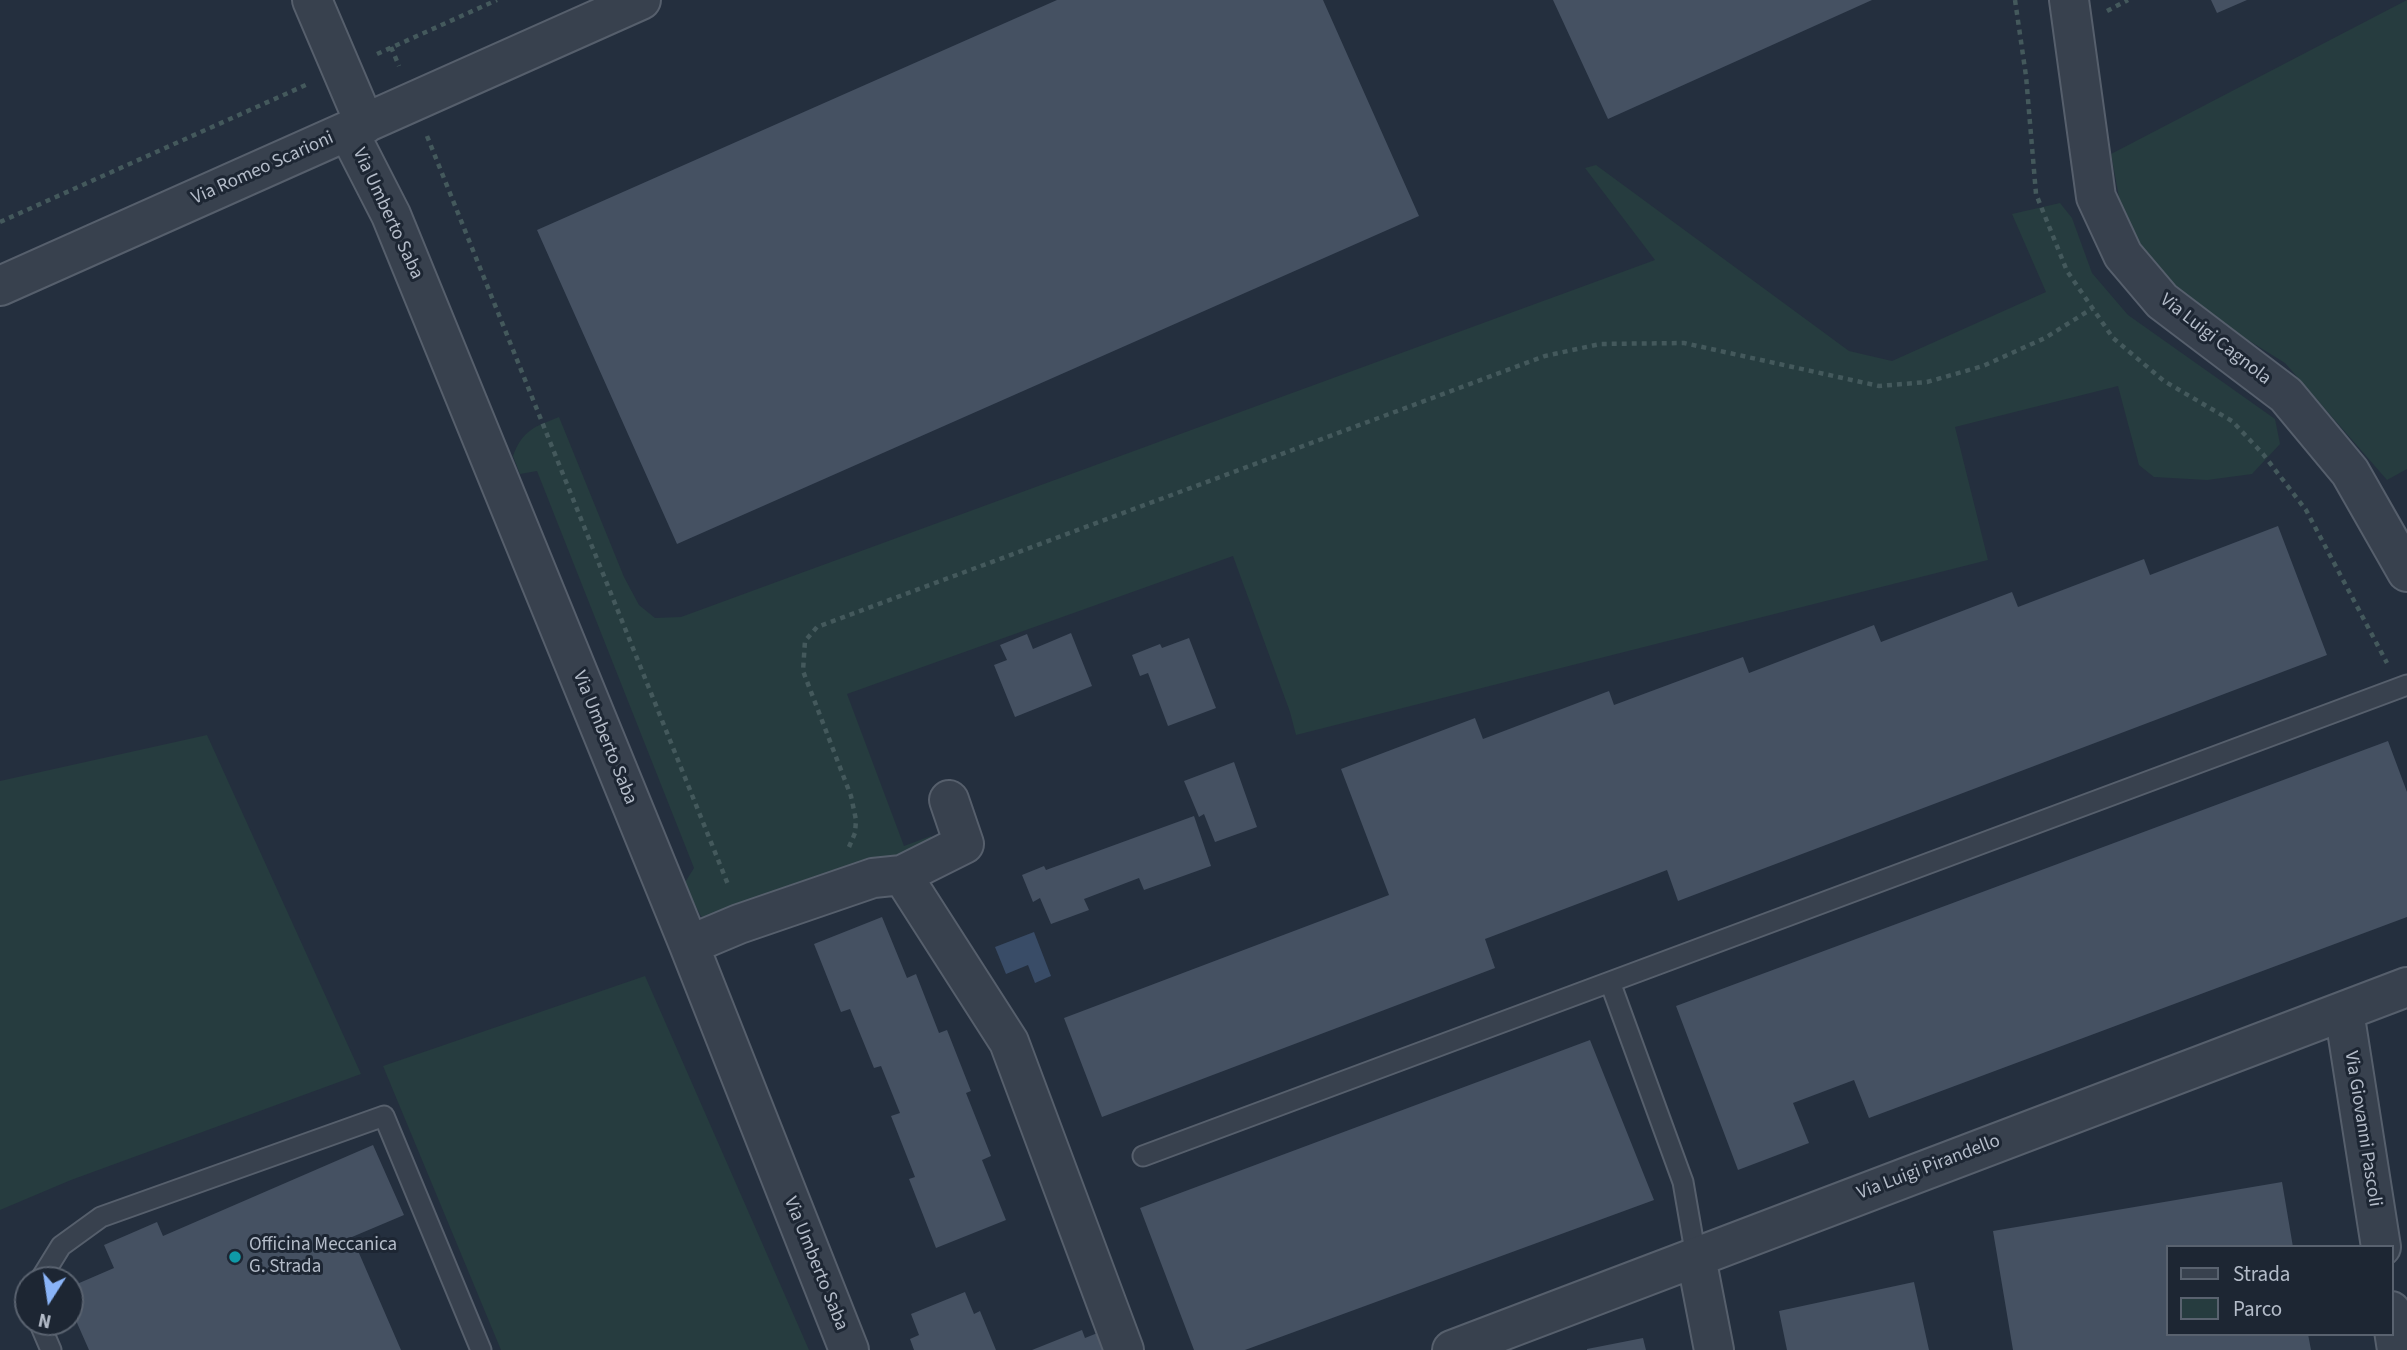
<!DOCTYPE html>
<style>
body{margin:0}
#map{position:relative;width:2407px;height:1350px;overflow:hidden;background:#242f3e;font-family:"Source Sans 3",sans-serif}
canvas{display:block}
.legend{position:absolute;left:2166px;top:1245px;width:228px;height:91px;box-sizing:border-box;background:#1d2633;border:2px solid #59626f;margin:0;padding:9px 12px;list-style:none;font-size:21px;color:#b4bcc9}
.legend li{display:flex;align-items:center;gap:14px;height:35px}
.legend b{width:35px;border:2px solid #59626f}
.north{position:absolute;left:14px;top:1266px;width:70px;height:70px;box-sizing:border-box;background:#1d2633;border:2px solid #59626f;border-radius:50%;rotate:192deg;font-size:19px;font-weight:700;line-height:28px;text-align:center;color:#b4bcc9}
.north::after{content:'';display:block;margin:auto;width:24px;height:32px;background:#8ab4f8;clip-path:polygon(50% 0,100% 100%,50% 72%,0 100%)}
</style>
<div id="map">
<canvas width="2407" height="1350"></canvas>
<ul class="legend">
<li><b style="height:9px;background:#38414e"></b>Strada</li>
<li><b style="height:19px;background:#263c3f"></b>Parco</li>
</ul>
<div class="north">N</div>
</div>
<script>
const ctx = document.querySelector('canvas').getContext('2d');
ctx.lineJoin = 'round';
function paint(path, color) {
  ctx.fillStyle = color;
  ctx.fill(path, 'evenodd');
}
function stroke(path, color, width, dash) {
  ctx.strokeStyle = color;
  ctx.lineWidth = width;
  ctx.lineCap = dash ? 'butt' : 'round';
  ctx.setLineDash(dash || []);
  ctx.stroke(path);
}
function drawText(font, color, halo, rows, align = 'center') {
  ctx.font = font + ' "Source Sans 3",sans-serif';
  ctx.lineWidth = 6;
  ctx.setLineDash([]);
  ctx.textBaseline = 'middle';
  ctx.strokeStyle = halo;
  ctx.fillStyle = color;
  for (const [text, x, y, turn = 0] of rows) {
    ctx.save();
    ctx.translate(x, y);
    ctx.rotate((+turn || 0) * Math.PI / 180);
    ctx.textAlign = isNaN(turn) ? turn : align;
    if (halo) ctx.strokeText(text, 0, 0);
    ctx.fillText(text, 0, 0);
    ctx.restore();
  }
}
const green = new Path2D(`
 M2407 0V469L2387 480 2285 363 2198 309 2146 257 2121 208 2111 154Z
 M1596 165 1849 351 1892 361 2046 292 2012 214 2060 203 2072 218 2092 273 2128 315 2275 419 2280 444 2252 474 2207 480 2154 477 2139 465 2118 386 1955 427 1988 560 1296 735 1290 712 1233 556 847 694 904 846 931 836 933 842 720 921 702 918 684 884 694 868 537 471 520 474 513 456C523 429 535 427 559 417L624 577 639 605 655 618 681 617 1655 260 1585 168Z
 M207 735 361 1074 71 1180 0 1210V781Z
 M645 976 809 1350H501L383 1066Z`);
const water = new Path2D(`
 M1034 932 1051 976 1035 983 1028 965 1006 974 995 947Z`);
const building = new Path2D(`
 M1057 0H1323L1419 216 677 544 537 230Z
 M1553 0H1872L1608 119Z
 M2211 0H2247L2217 13Z
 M2278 526 2327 655 1678 901 1667 870 1485 939 1495 968 1102 1117 1064 1018 1389 895 1341 769 1475 718 1483 739 1609 691 1614 705 1743 657 1749 673 1874 625 1881 642 2012 592 2018 607 2144 559 2150 575Z
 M1071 633 1092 686 1015 717 994 665 1007 660 1000 645 1027 634 1033 649Z
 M1189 638 1216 708 1168 726 1148 673 1140 676 1132 655 1160 644 1162 648Z
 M2388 741 2407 792V917L1869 1118 1854 1080 1793 1103 1809 1143 1738 1170 1676 1006Z
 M1234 762 1257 827 1215 842 1204 814 1199 817 1184 781Z
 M1194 816 1211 866 1144 890 1139 878 1084 899 1089 910 1051 924 1040 898 1033 902 1022 875 1044 866 1046 870Z
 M882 917 907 978 916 974 939 1033 947 1030 971 1091 966 1093 991 1156 982 1160 1006 1220 936 1248 909 1179 915 1177 891 1116 900 1113 881 1066 874 1068 850 1009 841 1012 814 944Z
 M1590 1040 1654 1200 1245 1350H1194L1140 1208Z
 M373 1145 404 1215 352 1237 401 1350H89L70 1307V1287L114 1268 104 1245 157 1222 163 1236Z
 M2282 1182 2293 1247H2167V1334H2308L2311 1350H2013L1993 1231Z
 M1914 1282 1929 1350H1787L1779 1311Z
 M965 1292 974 1314 980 1311 996 1350H914L910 1339 919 1335 911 1314Z
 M1082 1330 1085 1338 1105 1330 1113 1350H1032Z
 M1643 1338 1646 1350H1587V1349Z`);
const path = new Path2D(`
 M2015 0 2026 76 2036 194 2067 271 2113 338 2164 381 2232 421 2263 454 2306 510 2387 663
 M2107 11 2128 0
 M391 47 399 66
 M377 54 497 0
 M427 136 729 887
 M0 222 308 84
 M849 847 855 833 856 820 851 796 803 671 805 641 817 627 1545 356 1600 344 1684 343 1879 386 1927 382 1983 366 2045 338 2093 308`);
const service = new Path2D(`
 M1610 982 1683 1182 1696 1257
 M1143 1156 2407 685
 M40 1280 61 1246 101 1217 384 1116 481 1350
 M39 1322 51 1350`);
const minor = new Path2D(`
 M312 0 365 124
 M2069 0 2096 197 2123 255 2162 301 2286 395 2350 472 2407 572
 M348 131 391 215 689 945 849 1350
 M0 286 641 0
 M902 875 964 844 949 800
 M689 945 739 924 873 878 902 875 1009 1042 1124 1350
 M2344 1011 2381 1247
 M1696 1257 1714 1350
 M2391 1311 2397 1350
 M1452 1350 2407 987`);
const markers = [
 [235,1257,7,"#0f9aa8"]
];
const streetNames = [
 ["Via Romeo Scarioni",263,169,-24],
 ["Via Umberto Saba",387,214,65],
 ["Via Luigi Cagnola",2215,340,38],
 ["Via Umberto Saba",604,738,68],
 ["Via Giovanni Pascoli",2362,1129,81],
 ["Via Luigi Pirandello",1929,1168,-21],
 ["Via Umberto Saba",815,1264,68]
];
const poiNames = [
 ["Officina Meccanica",249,1246],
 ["G. Strada",249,1268]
];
paint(green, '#263c3f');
paint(water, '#394c67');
paint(building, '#455162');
stroke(service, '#565f6c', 23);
stroke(minor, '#565f6c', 42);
stroke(path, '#44595c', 4.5, [5, 5]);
stroke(service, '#38414e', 19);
stroke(minor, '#38414e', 38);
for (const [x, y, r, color] of markers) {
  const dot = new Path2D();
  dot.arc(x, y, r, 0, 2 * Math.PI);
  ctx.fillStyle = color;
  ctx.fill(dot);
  stroke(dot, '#1d2633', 2.5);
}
drawText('19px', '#b4bcc9', '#1d2633', streetNames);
drawText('19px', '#b4bcc9', '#1d2633', poiNames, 'left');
</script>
